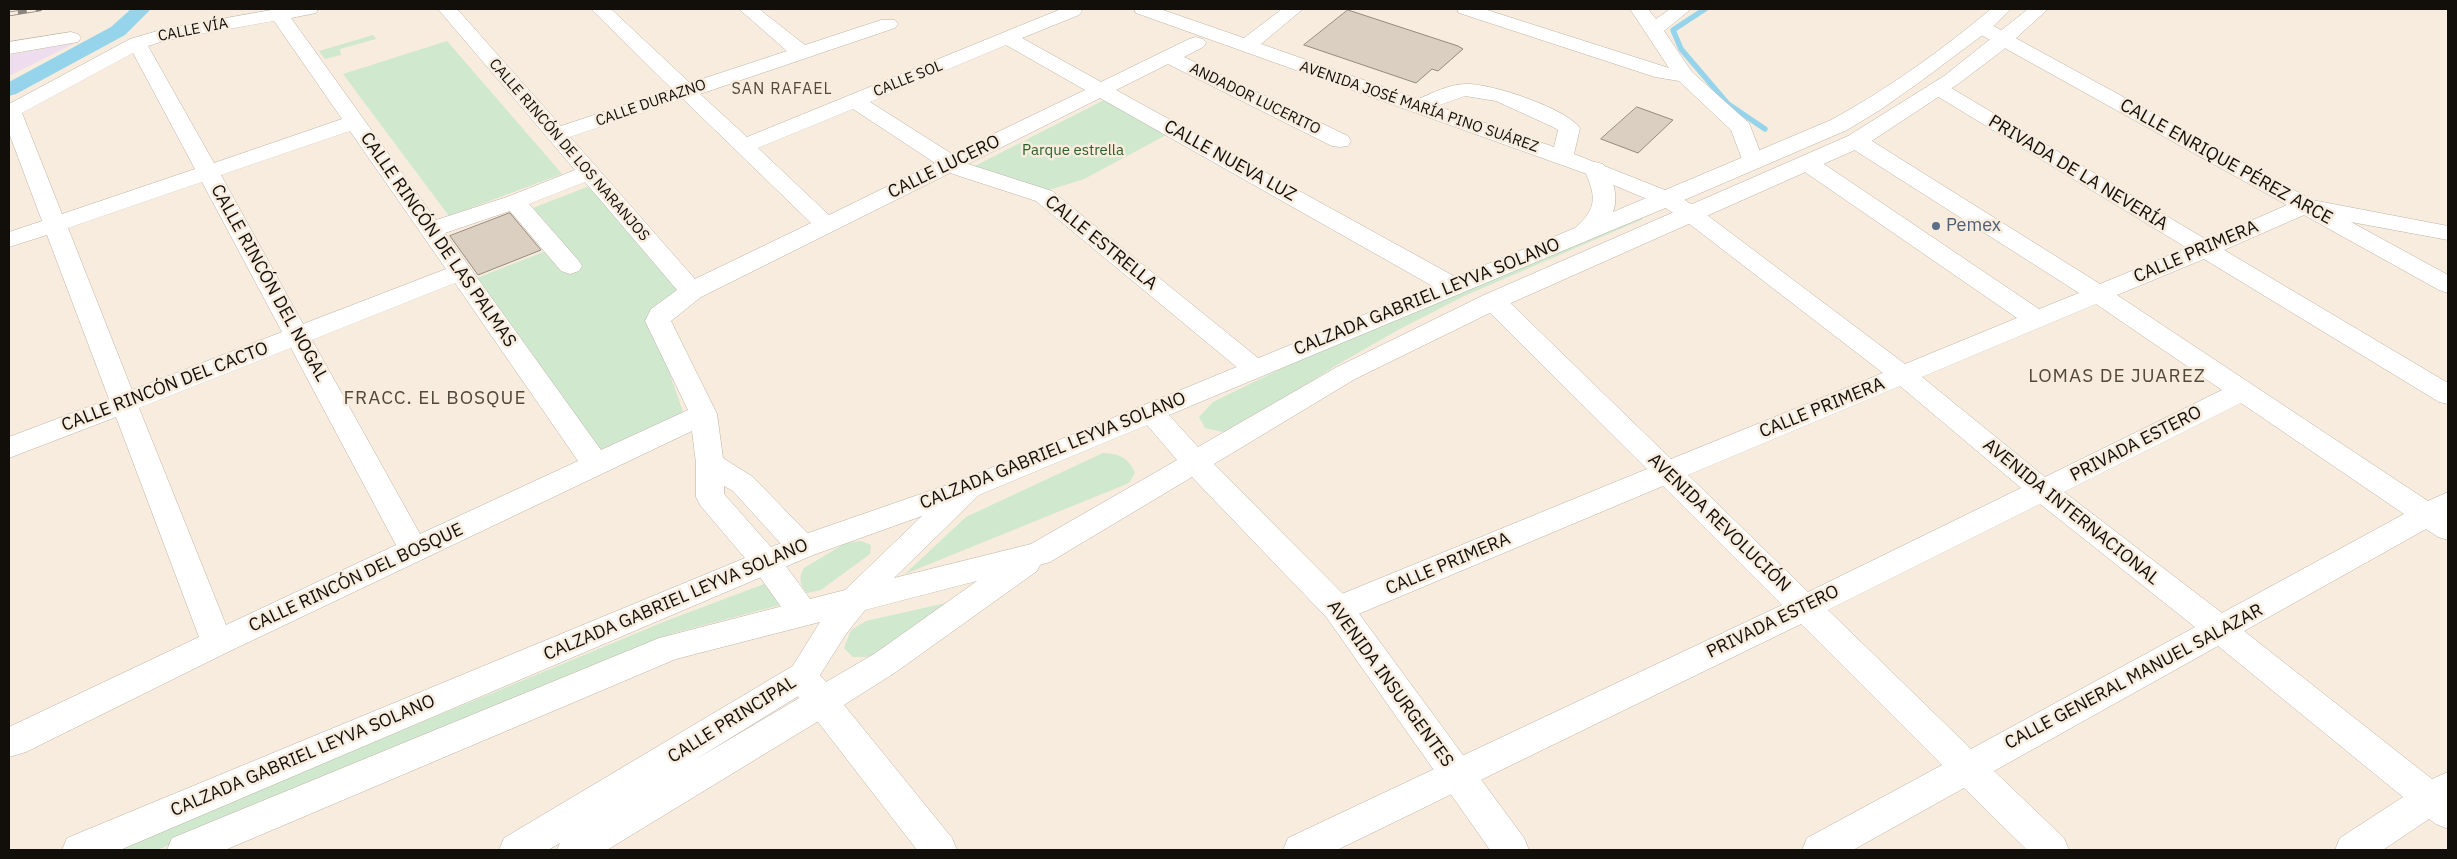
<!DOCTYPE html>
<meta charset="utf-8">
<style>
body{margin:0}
#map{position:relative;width:2457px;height:859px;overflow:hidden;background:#f7ecdd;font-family:"IBM Plex Sans",sans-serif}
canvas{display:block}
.frame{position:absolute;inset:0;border:10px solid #120f0a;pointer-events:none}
</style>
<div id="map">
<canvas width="2457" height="859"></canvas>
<div class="frame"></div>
</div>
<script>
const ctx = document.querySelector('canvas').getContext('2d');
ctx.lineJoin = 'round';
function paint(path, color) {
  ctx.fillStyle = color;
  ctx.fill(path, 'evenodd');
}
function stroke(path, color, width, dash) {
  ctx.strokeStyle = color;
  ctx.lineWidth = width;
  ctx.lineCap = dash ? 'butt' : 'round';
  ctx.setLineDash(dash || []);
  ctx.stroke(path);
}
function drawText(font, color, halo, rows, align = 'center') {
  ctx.font = font + ' "IBM Plex Sans",sans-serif';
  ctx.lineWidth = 5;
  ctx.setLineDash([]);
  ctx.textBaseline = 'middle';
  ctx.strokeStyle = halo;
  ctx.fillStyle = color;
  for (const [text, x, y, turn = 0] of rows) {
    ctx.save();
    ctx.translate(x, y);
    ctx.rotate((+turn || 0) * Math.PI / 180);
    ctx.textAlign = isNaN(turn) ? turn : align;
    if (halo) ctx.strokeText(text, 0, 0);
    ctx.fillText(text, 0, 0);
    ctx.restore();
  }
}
const education = new Path2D(`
 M75 43 9 76V55Z`);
const green = new Path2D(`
 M373 35 376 39 340 49 341 55 325 59 319 51Z
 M447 41 562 174 449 216 343 74Z
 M1108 98 1170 133 1084 179 1043 192 971 168Z
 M592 185 688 298 655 331 690 432 607 472 474 279 564 244 533 208Z
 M1638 216 1643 219 1464 296 1398 330 1335 366 1232 434 1205 428 1199 417 1213 402 1352 334Z
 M1103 453C1120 454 1128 457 1135 473L1129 483 905 574 966 517Z
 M861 541 871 545 870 554 821 590 807 593C800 585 798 578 804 568L846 543Z
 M767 583 780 605 674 633 450 729 157 850H114L666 621Z
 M946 603 879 653 866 657H853L844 648 851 630 866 621Z`);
const stream = new Path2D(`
 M1705 9 1673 30 1681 49 1728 104 1765 129`);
const canal = new Path2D(`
 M131 9H151L125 35 16 94 9 96V82L111 27Z`);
const building = new Path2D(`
 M1348 10 1458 46 1463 49 1438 71 1432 69 1416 83 1304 45Z
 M1637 107 1673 120 1638 153 1601 139Z
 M510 213 541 250 478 275 450 236Z`);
const minor = new Path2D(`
 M277 9H318L316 13 291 18 436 220 507 197 575 170 438 9H457L561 126 672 89 591 9H611L690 83 787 51 739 9H759L805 45 881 20H895L898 24 895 28 700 94 747 137 1061 9H1080L1082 11 1079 15 1022 38 1101 82 1189 39 1196 37 1203 39 1206 43 1203 47 1184 57 1348 136 1351 141 1348 146 1340 147 1332 146 1168 64 1116 90 1461 280 1464 286 1461 292 1452 294 1443 292 1100 98 968 164 1052 191 1263 362 1267 368 1263 374 1254 377 1245 374 1036 201 950 173 701 297 671 321 717 414 723 458 753 477 813 539 817 547 813 555 802 558 791 555 733 491 724 486V494L777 554 813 603 818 612 813 621 802 625 791 621 755 570 700 505 696 497V463L692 431 228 652 26 752 9 757V727L199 637 116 417 9 458V437L109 399 47 235 9 247V232L42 221 9 133V104L130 39 164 29ZM274 21 342 119 214 163 148 46 167 40ZM1006 45 1085 90 952 154 870 102ZM133 53 195 169 62 214 22 113ZM683 99 811 223 695 279 570 137ZM853 109 935 163 829 215 758 148ZM350 131 446 269 303 324 221 175ZM202 182 282 332 132 390 68 228ZM585 182 677 290 651 309 645 321 688 410 601 450 445 233 510 211 561 271 570 274 579 271 582 266 579 261 529 204ZM455 283 578 461 420 534 312 340ZM291 348 396 545 226 625 139 408Z
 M1134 9H1160L1244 38 1282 9H1303L1261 44 1418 99C1433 93 1449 84 1466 84 1490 83 1566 108 1580 128L1574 154 1675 194 1699 209 1905 364 2017 318 1799 168 1796 163 1799 158 1807 156 1815 158 2039 309 2079 293 1848 146 1845 141 1848 136 1856 135 1864 136 2100 284 2187 248 1932 93 1929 89 1932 85 1939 83 1946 85 2207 240 2287 205 1974 31 1971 27 1974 23H1988L2312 200 2448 226V240L2351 222 2448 275V293L2439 290 2304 215 2224 250 2448 383V404L2439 402 2204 259 2117 295 2428 501 2448 492V540L2438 537 2426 529 2244 631 2432 779 2448 772V829L2436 824 2429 819 2383 850H2335L2340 838 2403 797 2218 646 1994 771 2064 838 2069 850H2027L1964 788 1853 850H1802L1807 838 1942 765 1801 624 1337 850H1283L1288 838 1782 605 1663 486 1349 618 1338 621 1327 618 1322 609 1327 600 1647 469 1484 307 1481 301 1484 295 1493 293 1502 295 1671 459 1883 373 1683 219 1659 204 1587 174 1136 13ZM1465 96 1496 101 1553 127 1558 130 1554 147 1437 106ZM2096 304 2222 390 2045 477 1922 377ZM1900 386 2021 488 1808 592 1688 475ZM2241 403 2404 514 2222 613 2064 492ZM2040 504 2195 627 1971 749 1828 610Z
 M1457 9H1484L1669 68 1630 9H1648L1656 19 1670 9H1691L1664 31 1692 72 1749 123 1764 162 1761 167 1753 169 1745 167 1731 130 1679 81 1655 77 1459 13Z
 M71 32 78 34 81 38 78 42 9 54V42Z
 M802 663 813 667 818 677 813 687 693 761 811 691 823 687 835 691 839 701 835 711 607 850H557L560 843 548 850H499L504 838 791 667Z`);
const major = new Path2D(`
 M1991 9H2011L1988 31 1917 84 1880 110 1847 130 1675 204 1169 415 1198 447 1337 367 1484 295 1848 136 1944 76 2028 9H2048L2003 50 1958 84 1864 146 1502 307 1355 379 1214 464 1349 600 1524 838 1529 850H1490L1327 618 1192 477 1050 562 1040 565 1037 571 896 672 844 705 952 838 957 850H917L791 687 786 677 820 622 676 659 225 850H167L172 838 659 638 845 590 922 516 813 555 120 850H62L67 838 791 539 964 479 1575 228C1598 208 1596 196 1584 169L1587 164 1595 162 1603 164C1613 178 1619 196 1613 212L1831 120C1888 89 1942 50 1991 9ZM1147 425 1177 460 1031 544 894 578 979 495ZM977 581 874 654 826 682 820 675 846 634 865 610Z`);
const rail = new Path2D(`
 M9 14 40 9`);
const markers = [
 [1936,226,5,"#5c6f8a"]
];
const farStreetnames = [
 ["CALLE VÍA",193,30,-11],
 ["CALLE SOL",908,79,-22],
 ["ANDADOR LUCERITO",1255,99,26],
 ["CALLE DURAZNO",651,103,-19],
 ["AVENIDA JOSÉ MARÍA PINO SUÁREZ",1419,107,19],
 ["CALLE RINCÓN DE LOS NARANJOS",569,150,49]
];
const farParknames = [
 ["Parque estrella",1073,151]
];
const farNeighbourhoodnames = [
 ["SAN RAFAEL",782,89]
];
const streetNames = [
 ["CALLE NUEVA LUZ",1230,161,29],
 ["CALLE ENRIQUE PÉREZ ARCE",2226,162,29],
 ["CALLE LUCERO",944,167,-26],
 ["PRIVADA DE LA NEVERÍA",2078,173,31],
 ["CALLE RINCÓN DE LAS PALMAS",438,240,55],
 ["CALLE ESTRELLA",1101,243,39],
 ["CALLE PRIMERA",2196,252,-23],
 ["CALLE RINCÓN DEL NOGAL",269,283,61],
 ["CALZADA GABRIEL LEYVA SOLANO",1427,297,-22],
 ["CALLE RINCÓN DEL CACTO",165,387,-21],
 ["CALLE PRIMERA",1822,408,-22],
 ["PRIVADA ESTERO",2136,444,-27],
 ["CALZADA GABRIEL LEYVA SOLANO",1053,451,-22],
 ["AVENIDA INTERNACIONAL",2071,512,39],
 ["AVENIDA REVOLUCIÓN",1719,523,44],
 ["CALLE PRIMERA",1448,564,-23],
 ["CALLE RINCÓN DEL BOSQUE",356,578,-25],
 ["CALZADA GABRIEL LEYVA SOLANO",676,600,-23],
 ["PRIVADA ESTERO",1773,622,-26],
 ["CALLE GENERAL MANUEL SALAZAR",2134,677,-28],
 ["AVENIDA INSURGENTES",1390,684,54],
 ["CALLE PRINCIPAL",732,720,-32],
 ["CALZADA GABRIEL LEYVA SOLANO",303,756,-23]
];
const serviceNames = [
 ["Pemex",1946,226]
];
const neighbourhoodNames = [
 ["LOMAS DE JUAREZ",2117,377],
 ["FRACC. EL BOSQUE",435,399]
];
paint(education, '#eeddef');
paint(green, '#cfe8ce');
stroke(stream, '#96d4ec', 5.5);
paint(canal, '#96d4ec');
paint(building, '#dacfc1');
stroke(building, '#948a7d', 1);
stroke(minor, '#bdb2a4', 1);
stroke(major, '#bdb2a4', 1);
paint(minor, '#fff');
paint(major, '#fff');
stroke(rail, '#8c857b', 4.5);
stroke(rail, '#f7ecdd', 3, [9]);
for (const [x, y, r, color] of markers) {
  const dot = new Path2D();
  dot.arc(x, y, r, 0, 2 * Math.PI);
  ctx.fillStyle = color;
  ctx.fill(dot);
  stroke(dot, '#f7ecdd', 2);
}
drawText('15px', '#120f0a', '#f7ecdd', farStreetnames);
drawText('15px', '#2a602a', '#f7ecdd', farParknames);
ctx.letterSpacing = '1px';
drawText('16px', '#52493d', '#f7ecdd', farNeighbourhoodnames);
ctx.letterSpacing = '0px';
drawText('18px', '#120f0a', '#f7ecdd', streetNames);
drawText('18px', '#4e5e75', '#f7ecdd', serviceNames, 'left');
ctx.letterSpacing = '1px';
drawText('19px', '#52493d', '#f7ecdd', neighbourhoodNames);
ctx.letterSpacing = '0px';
</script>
